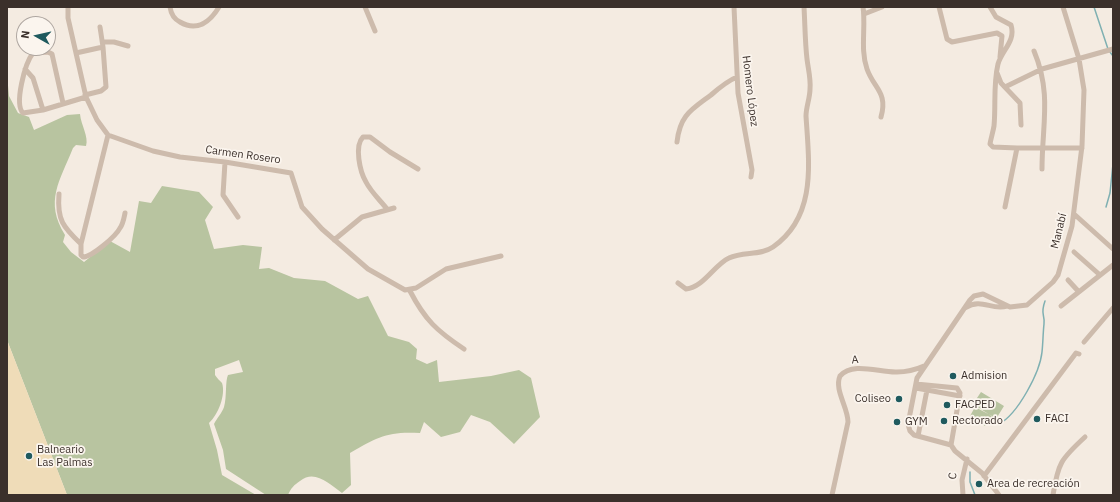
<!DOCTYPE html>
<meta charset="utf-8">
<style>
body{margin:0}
#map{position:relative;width:1120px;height:502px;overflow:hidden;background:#f4ebe1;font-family:"IBM Plex Sans",sans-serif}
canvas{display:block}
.frame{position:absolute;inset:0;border:8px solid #3b302b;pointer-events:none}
.north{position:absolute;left:16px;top:16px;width:40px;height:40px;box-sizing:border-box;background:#fbf5ee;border:1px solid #aea6a0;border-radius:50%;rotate:278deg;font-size:11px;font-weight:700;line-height:16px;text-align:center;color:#3b302b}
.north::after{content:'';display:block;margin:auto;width:14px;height:18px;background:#1f5a5e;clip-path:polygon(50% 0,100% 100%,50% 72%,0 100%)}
</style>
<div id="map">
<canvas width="1120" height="502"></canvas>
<div class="frame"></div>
<div class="north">N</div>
</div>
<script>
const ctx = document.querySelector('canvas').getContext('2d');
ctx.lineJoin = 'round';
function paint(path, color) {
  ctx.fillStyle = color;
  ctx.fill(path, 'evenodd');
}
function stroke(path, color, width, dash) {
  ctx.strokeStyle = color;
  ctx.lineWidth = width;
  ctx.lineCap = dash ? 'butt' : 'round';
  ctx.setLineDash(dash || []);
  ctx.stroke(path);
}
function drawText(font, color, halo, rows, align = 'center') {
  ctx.font = font + ' "IBM Plex Sans",sans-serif';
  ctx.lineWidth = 3.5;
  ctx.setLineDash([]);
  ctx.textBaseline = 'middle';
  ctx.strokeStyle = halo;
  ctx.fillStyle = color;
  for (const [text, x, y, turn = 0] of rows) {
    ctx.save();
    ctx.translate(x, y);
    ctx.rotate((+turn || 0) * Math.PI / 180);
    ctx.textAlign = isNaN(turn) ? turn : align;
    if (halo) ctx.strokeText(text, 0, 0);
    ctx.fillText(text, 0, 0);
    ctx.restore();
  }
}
const green = new Path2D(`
 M7 75 9 96 18 113 29 117 34 130 67 115 80 114C81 125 89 137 86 146L76 145 73 148C60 181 44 201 65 235L63 242 71 252 84 262 110 241 130 252 139 201 151 203 162 186 199 192 213 207 205 220 214 249 243 245 262 247 259 269 269 268 294 278 325 281 358 299 368 296 388 336 409 342 417 349 416 359 427 364 437 360 439 382 491 376 519 370 531 378 540 417 514 444 490 422 471 415 460 432 441 437 424 422 420 433C388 431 377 437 350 453L351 485 342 493C329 484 315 469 300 481 294 485 291 488 288 495H266L226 469 223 450 214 424C217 418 222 413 224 407 227 397 225 381 228 375L243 372 239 360 215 369V375C217 378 220 381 222 383 226 395 218 415 209 423L217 450 222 475 256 495H67L7 340Z
 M981 392 1004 406 996 419 973 404Z
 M975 407 992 416 985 426 970 416Z`);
const sand = new Path2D(`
 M7 340 67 495H7Z`);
const stream = new Path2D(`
 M1094 7 1108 49
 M1110 52 1113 56
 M1106 207 1110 193 1113 164
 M999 424C1018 414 1040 372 1042 352 1043 343 1043 333 1044 324 1045 313 1040 315 1045 301
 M970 472V482L975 495`);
const street = new Path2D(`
 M68 7V18L86 97 97 120 108 135 153 151 180 157 225 162 291 173 302 207 322 229 368 269 405 290 416 288 446 269 501 256
 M170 7C171 14 174 19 180 22 197 32 210 22 219 7
 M365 7 375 31
 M734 7 738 93 752 170 751 177
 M863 7C866 27 860 49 867 69 874 89 888 92 881 117
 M939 7 947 39 952 42 997 33 1002 36 1000 57
 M990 7 996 17 1011 25C1016 41 1002 50 998 64 993 85 996 105 994 126 993 132 991 138 990 144L993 147 1017 148
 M864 14 882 7
 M103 42H114L128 46
 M1034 51C1052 94 1042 125 1042 169
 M76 53 103 47 100 27
 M25 69 33 78 43 110
 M997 73 1001 83 1020 103 1021 125
 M1005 87 1042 69 1113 49
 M85 95 101 91 106 87 103 47
 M63 103 52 54 48 52 33 53C25 63 14 104 23 113L43 110 86 97
 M108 135 81 244V255L83 257C92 257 116 236 120 228 123 224 124 218 125 213
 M677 142C680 115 691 110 711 95 719 88 727 81 737 77
 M225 162 223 195 238 217
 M59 194C57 220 63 227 81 244
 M1005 207 1017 148H1082
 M387 209C380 200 371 192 366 182 360 172 354 146 363 137H370L390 152 418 169
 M1074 214 1113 249
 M334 240 362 217 394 208
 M1074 252 1100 275
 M1068 280 1079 292
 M678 283 686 289C704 287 714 265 729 258 743 251 760 256 773 247 817 216 809 163 806 116 806 107 810 98 810 89 811 79 808 68 807 59 805 42 805 24 804 7
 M410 291C425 320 437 331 464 349
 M1061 306 1113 265
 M965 308C982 297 991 311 1007 306
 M1084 342 1113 308
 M916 384 957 388 960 393 951 445
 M916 388 960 396
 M918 436 927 390
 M984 476 1076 353 1079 354
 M832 495 848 422C848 407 834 390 840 376 853 361 880 373 897 372 906 372 915 370 924 366
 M963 495 962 480 967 459
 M999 495 982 473 955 451 951 445 914 435 910 431 908 424 917 378 970 300 974 296 983 294 1010 307 1027 305 1053 282 1058 275 1072 226 1082 146 1084 90 1079 59 1063 7
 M1053 495C1058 463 1061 459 1085 437`);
const markers = [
 [953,376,4,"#1f5a5e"],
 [899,399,4,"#1f5a5e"],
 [947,405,4,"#1f5a5e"],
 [1037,419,4,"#1f5a5e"],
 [944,421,4,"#1f5a5e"],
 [897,422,4,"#1f5a5e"],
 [29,456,4,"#1f5a5e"],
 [979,484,4,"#1f5a5e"]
];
const streetNames = [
 ["Homero López",750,91,83],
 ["Carmen Rosero",243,155,8],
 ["Manabí",1059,231,-76],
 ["A",855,360,-4],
 ["C",953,476,-83]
];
const poiNames = [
 ["Admision",961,376],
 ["Coliseo",891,399,"right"],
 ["FACPED",955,405],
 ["FACI",1045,419],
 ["Rectorado",952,421],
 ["GYM",905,422],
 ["Balneario",37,450],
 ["Las Palmas",37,463],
 ["Area de recreación",987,484]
];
paint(green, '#b8c4a0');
paint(sand, '#efdcb8');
stroke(stream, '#7fb0b2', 1.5);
stroke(street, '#cdbbac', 5);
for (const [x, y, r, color] of markers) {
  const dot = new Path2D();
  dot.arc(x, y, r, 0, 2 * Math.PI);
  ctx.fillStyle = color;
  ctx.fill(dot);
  stroke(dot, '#fbf5ee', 1.5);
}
drawText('11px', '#3b302b', '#fbf5ee', streetNames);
drawText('11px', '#3b302b', '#fbf5ee', poiNames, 'left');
</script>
